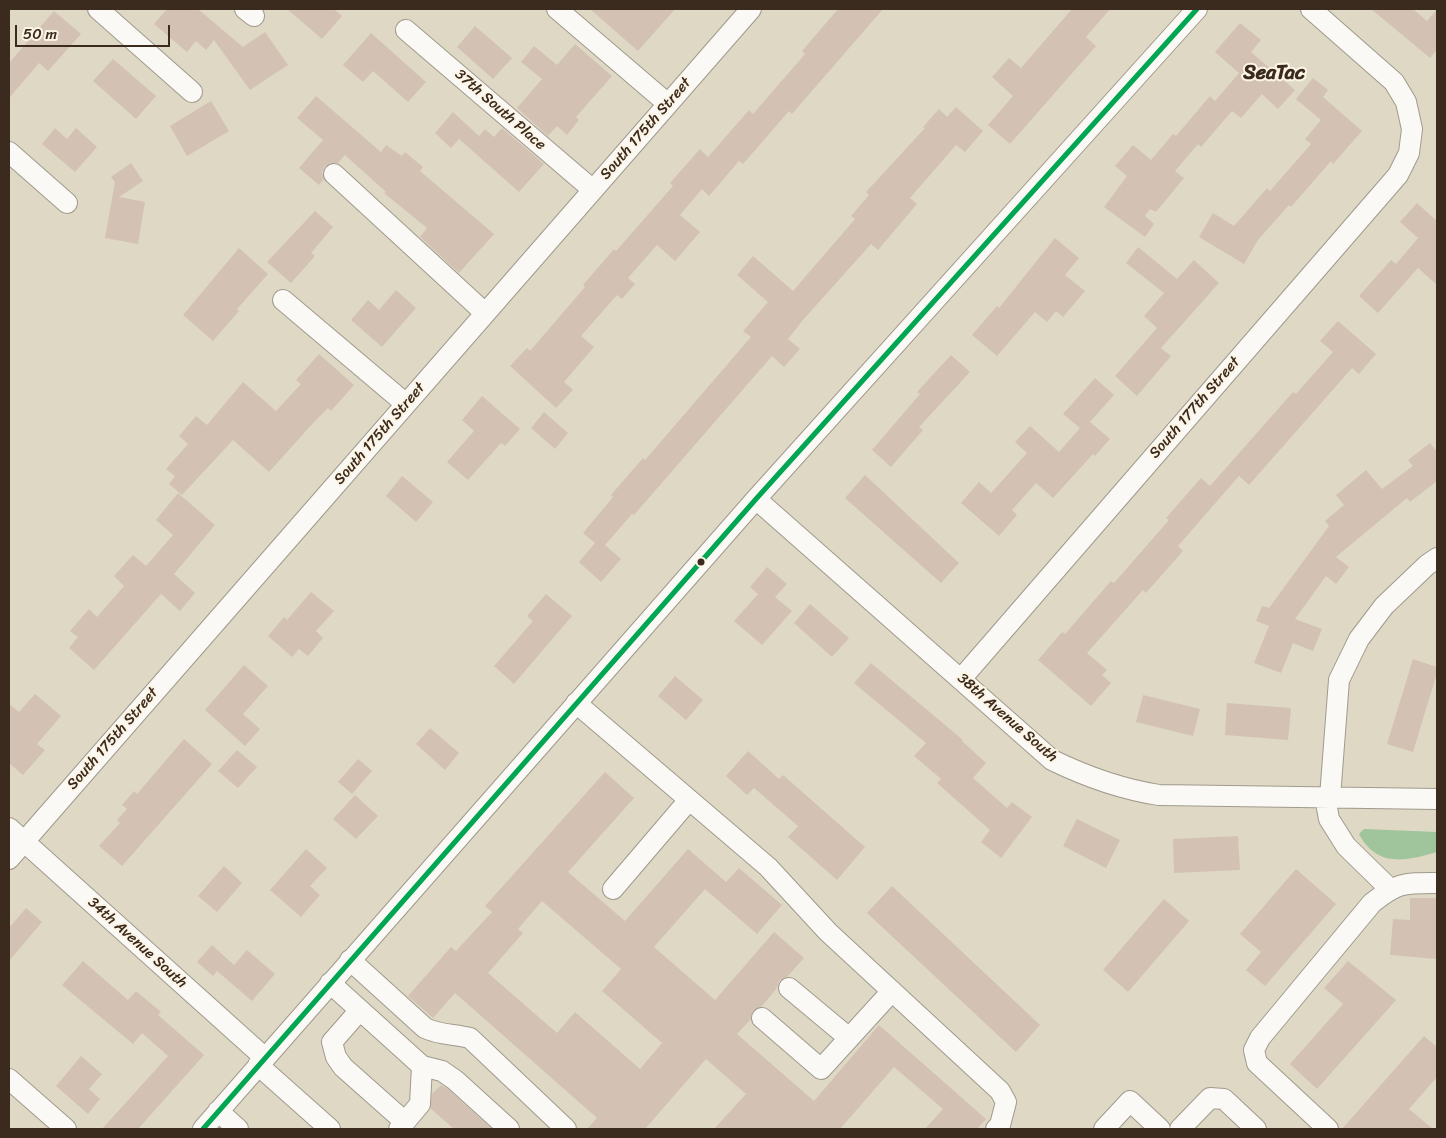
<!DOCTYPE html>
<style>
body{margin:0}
#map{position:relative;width:1446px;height:1138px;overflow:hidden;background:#dfd8c4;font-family:Sriracha,sans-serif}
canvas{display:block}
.frame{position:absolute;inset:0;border:10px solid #3b2a1e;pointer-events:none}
.scale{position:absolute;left:15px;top:25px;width:155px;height:22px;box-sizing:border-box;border:2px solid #3b2a1e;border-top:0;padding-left:6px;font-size:15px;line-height:18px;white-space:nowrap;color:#3b2a1e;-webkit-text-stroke:4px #fcf5e5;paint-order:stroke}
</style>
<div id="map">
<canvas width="1446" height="1138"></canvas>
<div class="frame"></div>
<div class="scale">50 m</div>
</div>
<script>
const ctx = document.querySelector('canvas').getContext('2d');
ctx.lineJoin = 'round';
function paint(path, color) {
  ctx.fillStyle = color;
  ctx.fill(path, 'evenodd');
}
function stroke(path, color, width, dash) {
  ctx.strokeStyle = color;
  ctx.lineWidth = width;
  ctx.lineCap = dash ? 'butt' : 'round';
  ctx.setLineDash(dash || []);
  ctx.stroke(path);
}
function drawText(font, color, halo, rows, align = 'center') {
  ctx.font = font + ' Sriracha,sans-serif';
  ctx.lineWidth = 4;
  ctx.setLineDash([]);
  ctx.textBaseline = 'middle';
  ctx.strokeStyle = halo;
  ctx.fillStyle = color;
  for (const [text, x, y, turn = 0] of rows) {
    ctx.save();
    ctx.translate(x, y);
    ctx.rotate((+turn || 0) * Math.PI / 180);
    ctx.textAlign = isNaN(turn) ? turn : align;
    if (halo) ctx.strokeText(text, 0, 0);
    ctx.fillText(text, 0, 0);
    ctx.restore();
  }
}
const forest = new Path2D(`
 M1364 829 1437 832V852C1406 861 1377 868 1359 834Z`);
const building = new Path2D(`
 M167 9H198L243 47 265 32 288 65 250 90 214 40 206 50 196 41 187 52 154 24Z
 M287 9H334L342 16 322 39Z
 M590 9H675L638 51Z
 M838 9H883L792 114 789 111 743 164 739 161 709 196 702 189 680 215 700 232 675 261 657 245 628 278 635 284 622 299 617 295 581 336 594 347 564 382 573 390 556 408 510 366 527 348 530 351 585 287 583 285 614 249 616 251 673 186 670 183 700 149 708 157 749 110 753 114 805 54 802 51Z
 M1072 9H1110L1086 37 1096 46 1010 144 988 125 1013 96 992 77 1009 58 1021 68Z
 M1371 9H1413L1427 21 1437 9V50L1430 58Z
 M54 11 81 34 48 71 39 63 9 98V63Z
 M1240 23 1261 40 1251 52 1295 90 1278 109 1262 94 1241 118 1232 111 1201 147 1198 144 1175 171 1184 178 1156 212 1150 209 1145 216 1154 224 1145 237 1104 207 1127 176 1115 166 1133 145 1151 160 1173 134 1176 136 1210 96 1215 101 1239 73 1215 52Z
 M475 26 512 58 493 79 457 47Z
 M371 33 426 82 408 102 373 71 363 82 343 65Z
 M575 44 612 76 576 117 579 120 567 135 557 126 548 136 517 108 542 79 521 62 534 46 557 65Z
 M113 59 156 96 136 119 93 81Z
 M1313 78 1328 90 1323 97 1362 131 1333 164 1331 161 1291 207 1289 205 1258 240 1244 264 1199 237 1213 213 1234 226 1267 188 1270 191 1311 144 1305 139 1321 120 1296 99Z
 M316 96 381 152 386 145 402 156 405 152 423 167 420 171 494 234 459 273 420 237 427 228 384 193 386 192 345 155 338 163H331L325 166 322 172 324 179 319 185 299 168 323 140 297 118Z
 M211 101 229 131 187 156 170 126Z
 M956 107 983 131 965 152 956 145 910 198 917 204 878 250 871 244 803 320 788 339 800 349 784 367 772 356 634 515 632 514 605 545 621 559 601 582 579 562 595 543 583 533 613 497 611 495 643 458 645 460 751 337 743 331 768 302 737 275 753 256 793 291 855 219 851 216 869 195 866 192 925 128 923 127 939 109 947 117Z
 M453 112 479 136 485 129 494 137 502 128 544 164 519 192 459 139 451 148 435 133Z
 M55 128 67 139 76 128 97 147 75 172 42 144Z
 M131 163 143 181 119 197 145 202 138 244 105 238 115 182 111 177Z
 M1417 203 1437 221V285L1418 268 1378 313 1359 296 1391 260 1396 264 1418 238 1400 222Z
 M315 211 333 227 311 253 315 256 291 283 267 262Z
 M1055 238 1079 258 1065 275 1085 291 1063 317 1056 311 1047 322 1035 312 997 356 972 335 997 306 999 308Z
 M1138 247 1177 279 1194 260 1219 283 1161 348 1171 356 1137 396 1115 376 1157 328 1144 316 1164 293 1126 263Z
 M239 248 268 274 237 309 239 311 213 341 183 315Z
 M396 290 416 308 382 347 351 320 368 300 379 310Z
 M1338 321 1376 354 1359 374 1352 368 1249 485 1239 476 1178 546 1183 551 1146 593 1143 590 1087 653 1107 670 1102 675 1111 683 1091 706 1038 660 1062 632 1065 634 1111 581 1114 583 1169 520 1166 518 1201 478 1210 486 1293 392 1296 394 1333 352 1320 341Z
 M319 354 354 385 331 411 328 408 314 422 269 472 233 440 182 495 169 484 175 476 166 469 188 444 179 436 196 416 207 425 243 382 276 411 301 384 296 380Z
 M951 355 970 372 919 427 923 430 891 467 872 450 920 394 917 392Z
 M1095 378 1114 395 1090 422 1110 439 1095 456 1093 454 1053 498 1036 483 1012 510 1017 515 999 536 961 503 979 482 991 493 1027 453 1015 442 1030 426 1059 452 1080 428 1063 414Z
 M482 396 520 429 505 446 501 443 468 480 447 462 474 431 462 420Z
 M544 412 568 433 555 449 531 428Z
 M1430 443 1437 452V481L1410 502 1407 498 1336 557 1349 567 1336 584 1326 576 1295 619 1322 629 1313 651 1293 643 1281 673 1254 663 1269 626 1256 621 1262 606 1269 608 1329 526 1325 521 1344 505 1336 495 1366 470 1382 489 1413 466 1408 460Z
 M865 475 959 563 941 583 845 498Z
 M402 476 433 502 416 522 386 496Z
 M178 493 215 525 174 574 195 593 180 611 161 594 94 670 69 648 78 637 70 631 89 609 97 617 124 586 114 576 133 555 146 566 173 535 156 520Z
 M767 567 787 584 775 597 792 611 762 645 734 621 758 594 750 587Z
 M311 592 334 611 316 631 323 638 308 656 299 649 292 657 268 636 284 617 287 620Z
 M546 594 572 616 514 684 494 666 533 621 527 616Z
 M810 604 849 638 832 657 794 623Z
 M1413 659 1437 667V673L1413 752 1387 744Z
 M871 663 963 740 962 741 986 763 973 778 1007 808 1012 802 1032 817 1001 858 981 842 990 830 937 783 941 779 914 756 926 743 854 683Z
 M244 665 268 686 243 714 260 729 245 746 205 710Z
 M675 676 703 700 686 720 658 696Z
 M35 694 61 716 37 744 45 750 23 775 9 763V704L19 712Z
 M1143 695 1200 709 1193 736 1136 722Z
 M1227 703 1291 708 1288 740 1225 735Z
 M430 728 459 753 445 770 416 744Z
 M184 739 212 764 122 866 99 846 120 823 117 820 127 809 122 805 134 791 137 794Z
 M237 750 257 767 238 788 218 771Z
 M748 751 779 779 783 775 865 847 837 880 788 837 798 826 754 788 747 795 726 776Z
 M358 759 372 771 352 794 338 782Z
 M605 772 634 798 568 872 625 921 688 849 726 882 739 868 782 905 757 934 705 889 654 947 715 1000 774 932 804 958 787 977 780 980 777 988 762 1006 753 1011 751 1019 737 1034 814 1101 879 1025 986 1119 977 1129H925L943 1109 894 1067 840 1129H714L746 1094 706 1059 645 1129H587L597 1118 455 993 433 1018 408 996 451 947 456 951 492 912 485 906ZM542 901 621 969 602 991 662 1043 640 1069 575 1012 557 1033 488 973 523 933 518 929Z
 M355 795 378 816 356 839 333 819Z
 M1077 819 1120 840 1106 868 1063 846Z
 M1238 836 1240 870 1174 873 1173 839Z
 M306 849 327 868 310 886 320 895 301 917 270 890Z
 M224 866 242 883 217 912 198 896Z
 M1296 869 1336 904 1265 986 1246 970 1261 952 1240 934Z
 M892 886 1040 1025 1016 1052 867 913Z
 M1410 898H1437V959L1390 955 1393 919 1410 920Z
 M1164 899 1189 921 1128 992 1103 970Z
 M26 908 42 922 9 961V928Z
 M212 945 234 965 247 950 275 974 252 1001 217 971 213 976 197 962Z
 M83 961 128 1000 136 991 161 1012 158 1015 204 1055 138 1129H102L168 1056 142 1033 133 1044 62 985Z
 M1348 961 1396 1000 1317 1089 1290 1064 1343 1004 1324 988Z
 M1424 1036 1437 1047V1077L1409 1109 1433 1129H1342Z
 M81 1056 102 1074 89 1089 100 1099 88 1114 56 1086Z
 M441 1085 448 1089 492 1129H454L430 1108 432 1094Z`);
const minor = new Path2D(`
 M98 9 192 92
 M245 9 254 16
 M557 9 668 104
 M406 30 593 190
 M9 152 67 203
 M334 174 485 313
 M283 300 406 404
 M756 499 1052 760C1087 777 1120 789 1159 795L1437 799
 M961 679 1398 175 1409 153 1412 129 1406 102 1394 82 1311 9
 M576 703 768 867 828 932 1000 1091 1006 1102 1000 1125 996 1129
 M1325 797 1329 819 1346 846 1390 889
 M1330 797 1339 680 1359 639 1384 606 1427 565 1437 558
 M9 828 265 1058
 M9 859 751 9
 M613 889 689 800
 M350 960 425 1028C439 1035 454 1034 470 1038L566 1129
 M330 983 422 1066 442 1071 455 1080 509 1129
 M789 988 849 1038
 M360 1010 332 1042 336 1057 343 1067 405 1122
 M762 1018 821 1069 892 991
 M258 1065 330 1129
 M9 1079 66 1129
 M218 1111 238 1129
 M203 1129 756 499 1197 9
 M399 1129 420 1104 422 1066
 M1104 1129 1130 1101 1160 1129
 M1180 1129 1210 1098 1224 1099 1256 1129
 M1328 1129 1257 1063 1254 1050 1260 1038 1372 903C1398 882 1404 883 1437 883`);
const bus1 = new Path2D(`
 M203 1129 756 499 1197 9`);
const markers = [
 [701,562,4.5,"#3b2a1e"]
];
const streetNames = [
 ["37th South Place",500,110,41],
 ["South 175th Street",646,129,-49],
 ["South 177th Street",1195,408,-49],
 ["South 175th Street",380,434,-49],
 ["38th Avenue South",1007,718,41],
 ["South 175th Street",113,739,-49],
 ["34th Avenue South",137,943,42]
];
const districtNames = [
 ["SeaTac",1274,74]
];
paint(forest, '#a0c59c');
paint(building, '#d3c2b4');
stroke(minor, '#a09a8d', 22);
stroke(minor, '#faf9f6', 20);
stroke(bus1, '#00a651', 5);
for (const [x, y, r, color] of markers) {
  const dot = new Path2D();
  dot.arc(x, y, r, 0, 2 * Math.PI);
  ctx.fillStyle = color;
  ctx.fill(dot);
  stroke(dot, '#fcf5e5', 2);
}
drawText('15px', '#3b2a1e', '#fcf5e5', streetNames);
drawText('bold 20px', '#3b2a1e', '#fcf5e5', districtNames);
</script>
